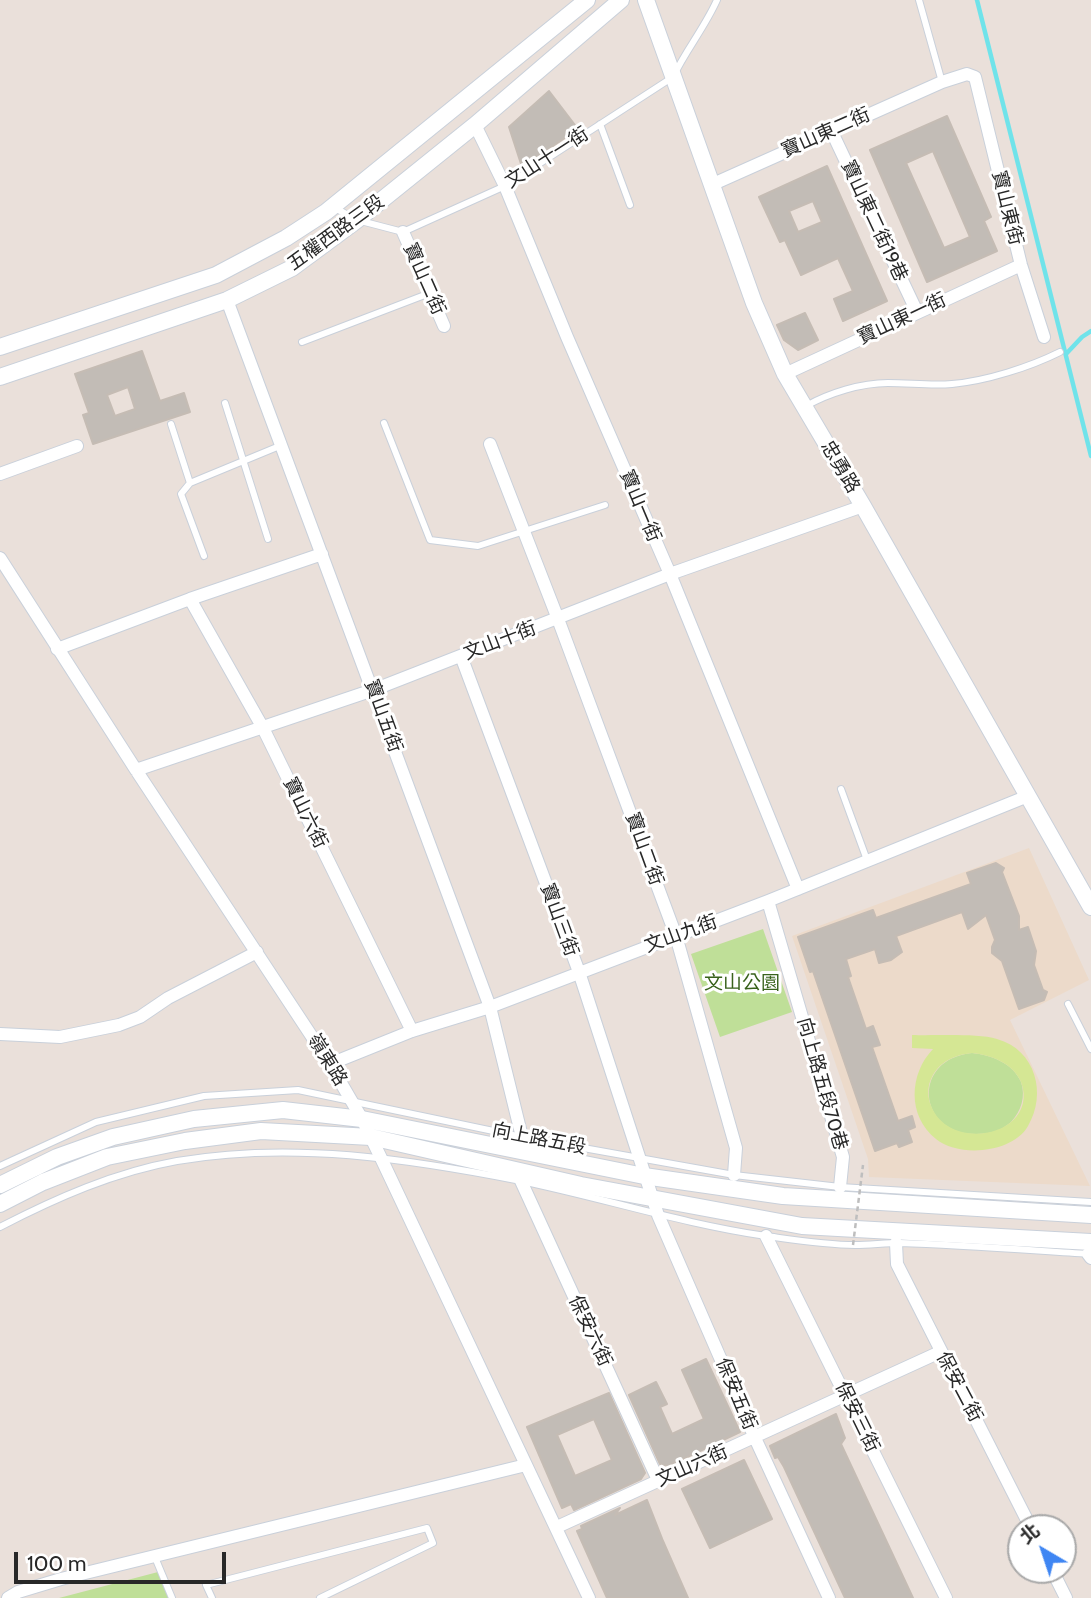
<!DOCTYPE html>
<meta charset="utf-8">
<style>
body{margin:0}
#map{position:relative;width:1091px;height:1598px;overflow:hidden;background:#eae0da;font-family:Cabin,"Noto Sans TC",sans-serif}
canvas{display:block}
.north{position:absolute;left:1007px;top:1514px;width:70px;height:70px;box-sizing:border-box;background:#fff;border:2px solid #a9a9a9;border-radius:50%;rotate:321deg;font-size:19px;font-weight:700;line-height:28px;text-align:center;color:#282828}
.north::after{content:'';display:block;margin:auto;width:24px;height:32px;background:#3f86f3;clip-path:polygon(50% 0,100% 100%,50% 72%,0 100%)}
.scale{position:absolute;left:14px;top:1552px;width:212px;height:32px;box-sizing:border-box;border:4px solid #282828;border-top:0;padding-left:9px;font-size:21px;line-height:24px;white-space:nowrap;color:#282828;-webkit-text-stroke:5px #fff;paint-order:stroke}
</style>
<div id="map">
<canvas width="1091" height="1598"></canvas>
<div class="north">北</div>
<div class="scale">100 m</div>
</div>
<script>
const ctx = document.querySelector('canvas').getContext('2d');
ctx.lineJoin = 'round';
function paint(path, color) {
  ctx.fillStyle = color;
  ctx.fill(path, 'evenodd');
}
function stroke(path, color, width, dash) {
  ctx.strokeStyle = color;
  ctx.lineWidth = width;
  ctx.lineCap = dash ? 'butt' : 'round';
  ctx.setLineDash(dash || []);
  ctx.stroke(path);
}
function drawText(font, color, halo, rows, align = 'center') {
  ctx.font = font + ' Cabin,"Noto Sans TC",sans-serif';
  ctx.lineWidth = 6;
  ctx.setLineDash([]);
  ctx.textBaseline = 'middle';
  ctx.strokeStyle = halo;
  ctx.fillStyle = color;
  for (const [text, x, y, turn = 0] of rows) {
    ctx.save();
    ctx.translate(x, y);
    ctx.rotate((+turn || 0) * Math.PI / 180);
    ctx.textAlign = isNaN(turn) ? turn : align;
    if (halo) ctx.strokeText(text, 0, 0);
    ctx.fillText(text, 0, 0);
    ctx.restore();
  }
}
const education = new Path2D(`
 M1029 848 1089 980 1010 1020 1090 1186 869 1177 868 1159 792 936Z`);
const green = new Path2D(`
 M763 929 792 1012 720 1037 691 954Z
 M972 1053C991 1055 1013 1063 1021 1082 1026 1097 1021 1111 1011 1122 1001 1131 989 1134 976 1134 917 1134 911 1059 972 1053Z
 M158 1572 169 1598H59Z`);
const pitch = new Path2D(`
 M912 1035C935 1036 976 1033 997 1039 1036 1050 1047 1094 1028 1126 1013 1153 959 1158 936 1139 907 1116 909 1074 933 1049L912 1048ZM972 1053C991 1055 1013 1063 1021 1082 1040 1134 953 1154 932 1108 927 1098 927 1086 932 1077 940 1061 955 1055 972 1053Z`);
const stream = new Path2D(`
 M977 0 1091 456
 M1066 354 1082 337 1091 331`);
const building = new Path2D(`
 M549 91 578 129 522 167 509 127Z
 M947 116 991 217 984 221 997 251 927 282 870 150ZM933 151 970 237 944 248 906 163Z
 M827 166 887 301 843 321 834 299 853 291 838 258 801 275 785 240 780 242 759 197ZM813 201 822 222 798 232 789 211Z
 M805 313 818 340 798 350 784 340 777 325Z
 M142 351 160 401 184 393 190 412 93 444 83 415 89 413 75 374ZM128 387 135 409 115 416 107 395Z
 M996 863 1004 868 1002 872 1019 916V930L1028 927 1036 951 1034 965 1043 990 1047 992 1044 1000 1019 1009 1002 961 992 953V947L995 940 986 915 968 929 962 912 896 936 902 952 891 960 879 963 875 949 846 959 851 976 848 977 866 1029 873 1026 880 1045 872 1047 898 1121 912 1116 915 1127 908 1130 912 1142 899 1147 897 1143 875 1151 813 971 810 972 798 937 873 910 876 918 971 884 967 873Z
 M706 1359 740 1432 668 1466 660 1464 629 1395 656 1382 667 1404 660 1407 672 1434 704 1419 682 1370Z
 M609 1393 645 1473 641 1479 574 1510 571 1504 562 1508 527 1427ZM594 1419 612 1460 575 1476 557 1435Z
 M836 1414 845 1438 841 1444 913 1598H845L784 1467 778 1457 775 1458 770 1446Z
 M744 1460 772 1519 710 1548 682 1489Z
 M647 1500 663 1541 688 1598H607L577 1531 582 1529 581 1526 620 1508 615 1515Z`);
const service = new Path2D(`
 M919 0 942 82
 M600 124 630 205
 M335 208 357 220 403 232 505 186 673 77C686 50 705 27 717 0
 M302 342 430 293
 M225 403 268 539
 M806 406C829 393 861 383 888 383 910 383 931 386 952 384 986 381 1030 367 1060 352
 M384 423 430 540 478 546 605 505
 M171 424 190 483 181 494 204 556
 M190 483 282 445
 M841 789 867 860
 M1068 1004 1091 1049
 M0 1166 96 1122 204 1096 298 1090 522 1137 734 1175 840 1187 1091 1202
 M0 1227C56 1198 115 1172 177 1161 291 1141 409 1159 521 1181 603 1198 683 1224 766 1236 795 1240 826 1245 855 1245 870 1245 885 1243 900 1243 963 1245 1026 1250 1089 1254
 M154 1555 172 1598
 M212 1598 206 1585 427 1528 433 1543 320 1598`);
const minor = new Path2D(`
 M475 125 505 186 567 337 670 574 798 889
 M831 130 917 312
 M711 185 942 82 967 74 975 77 1021 265 1044 337
 M403 232 444 326
 M227 300 490 1007 522 1137
 M785 374 1021 265
 M490 444 558 619 676 936 736 1148 734 1175
 M0 474 77 446
 M0 558 136 770 330 1064 362 1119 381 1158 589 1598
 M190 599 263 728 412 1031
 M57 649 190 599 322 554
 M461 656 579 972 658 1215 755 1438 829 1598
 M136 770 373 690 670 574 863 506
 M768 901 843 1157 840 1187
 M0 1034 60 1037 119 1025 140 1017 168 998 257 952
 M330 1064 412 1031 490 1007 768 901 1028 796
 M521 1181 658 1480
 M766 1236 946 1598
 M896 1243 897 1264 1031 1528
 M1088 1254 1091 1258
 M557 1527 940 1352
 M1052 1570 1066 1598
 M8 1598 18 1592 61 1579 526 1465`);
const secondary = new Path2D(`
 M646 0 754 303 785 374 863 506 1091 907
 M0 347 216 275 286 238 326 212 587 0
 M0 377 227 300 292 268 357 220 475 125 621 0
 M0 1185 57 1157 113 1137 194 1119 283 1110 362 1119 644 1176 783 1196 1091 1215
 M0 1204 43 1182 107 1157 185 1141 261 1131 371 1137 581 1185 802 1226 1091 1242`);
const pathBridge = new Path2D(`
 M853 1245 863 1165`);
const streetNames = [
 ["寶山東二街",826,133,-24],
 ["文山十一街",547,158,-33],
 ["寶山東街",1007,208,76],
 ["寶山東二街19巷",874,221,65],
 ["五權西路三段",336,233,-36],
 ["寶山二街",424,279,66],
 ["寶山東一街",902,319,-25],
 ["忠勇路",840,467,59],
 ["寶山一街",640,506,67],
 ["文山十街",500,641,-21],
 ["寶山五街",383,716,70],
 ["寶山六街",305,813,64],
 ["寶山二街",644,849,70],
 ["寶山三街",559,920,70],
 ["文山九街",681,934,-20],
 ["嶺東路",327,1060,58],
 ["向上路五段70巷",822,1084,74],
 ["向上路五段",539,1139,11],
 ["保安六街",590,1331,65],
 ["保安二街",959,1387,62],
 ["保安五街",736,1394,67],
 ["保安三街",857,1417,64],
 ["文山六街",692,1466,-24]
];
const parkNames = [
 ["文山公園",742,983]
];
paint(education, '#ecdaca');
paint(green, '#bfdf98');
paint(pitch, '#d5e794');
stroke(stream, '#70e3ea', 4.5);
paint(building, '#c2bcb6');
stroke(building, '#c5bcb4', 2);
stroke(service, '#c9d0da', 8);
stroke(minor, '#c9d0da', 14);
stroke(secondary, '#c9d0da', 18);
stroke(service, '#fff', 6);
stroke(minor, '#fff', 12);
stroke(secondary, '#fff', 16);
stroke(pathBridge, '#bebebe', 2.5, [5, 3.5]);
drawText('19px', '#282828', '#fff', streetNames);
drawText('19px', '#39621c', '#fff', parkNames);
</script>
